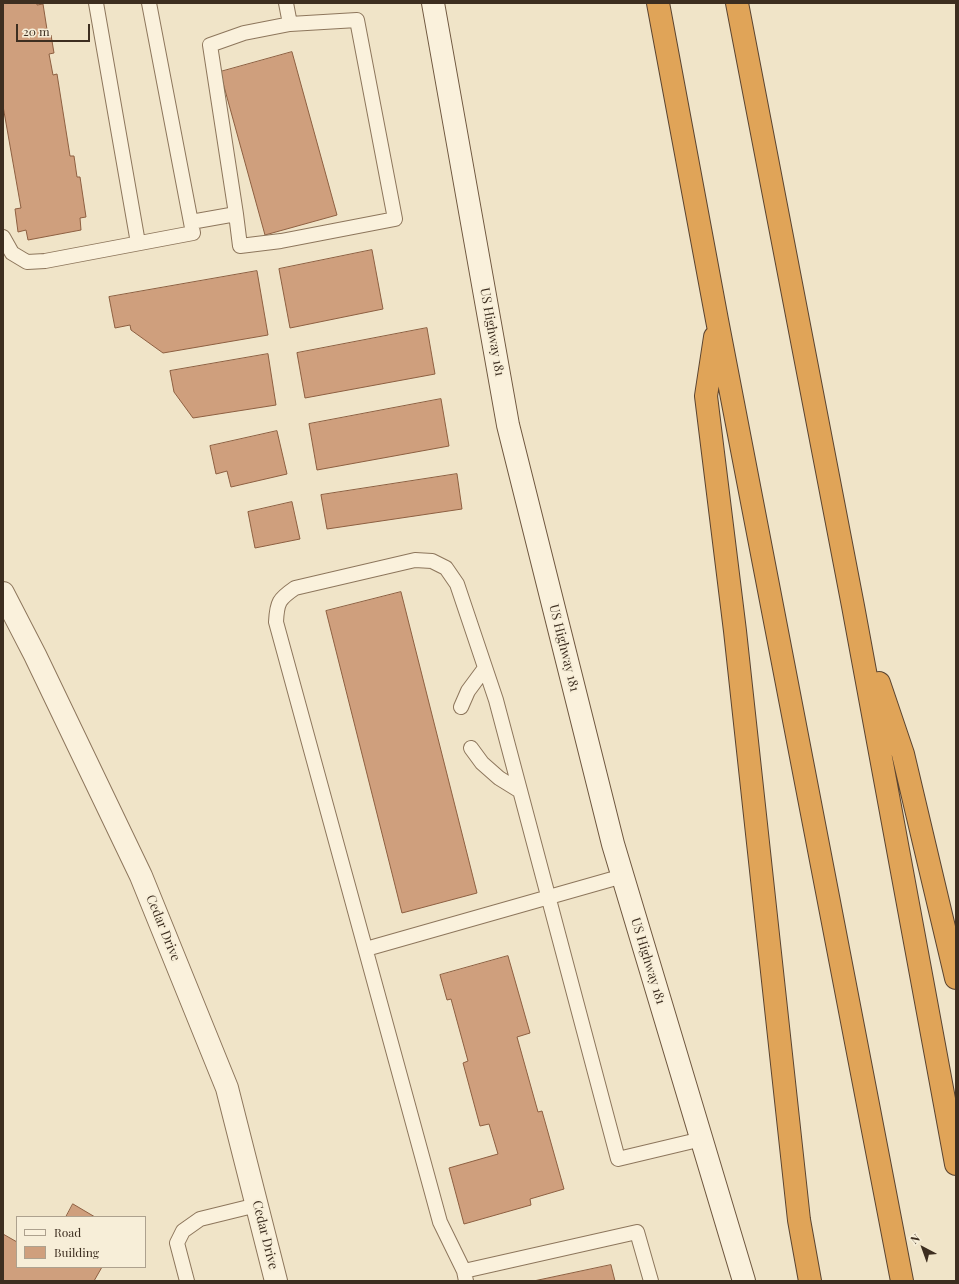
<!DOCTYPE html>
<style>
body{margin:0}
#map{position:relative;width:959px;height:1284px;overflow:hidden;background:#f0e4c8;font-family:"Playfair Display",serif}
canvas{display:block}
.frame{position:absolute;inset:0;border:4px solid #3d2e20;pointer-events:none}
.legend{position:absolute;left:16px;top:1216px;width:130px;height:52px;box-sizing:border-box;background:#f7eed8;border:1px solid #ada18e;margin:0;padding:5px 7px;list-style:none;font-size:12px;color:#3d2e20}
.legend li{display:flex;align-items:center;gap:8px;height:20px}
.legend b{width:20px;border:1px solid #ada18e}
.north{position:absolute;left:903px;top:1228px;width:40px;height:40px;-webkit-text-stroke:3px #f7eed8;paint-order:stroke;rotate:319deg;font-size:11px;font-weight:700;line-height:16px;text-align:center;color:#3d2e20}
.north::after{content:'';display:block;margin:auto;width:14px;height:18px;background:#3d2e20;clip-path:polygon(50% 0,100% 100%,50% 72%,0 100%)}
.scale{position:absolute;left:16px;top:24px;width:74px;height:18px;box-sizing:border-box;border:2px solid #3d2e20;border-top:0;padding-left:5px;font-size:12px;line-height:14px;white-space:nowrap;color:#3d2e20;-webkit-text-stroke:3px #f7eed8;paint-order:stroke}
</style>
<div id="map">
<canvas width="959" height="1284"></canvas>
<div class="frame"></div>
<ul class="legend">
<li><b style="height:5px;background:#faf1dc"></b>Road</li>
<li><b style="height:11px;background:#cf9f7d"></b>Building</li>
</ul>
<div class="north">N</div>
<div class="scale">20 m</div>
</div>
<script>
const ctx = document.querySelector('canvas').getContext('2d');
ctx.lineJoin = 'round';
function paint(path, color) {
  ctx.fillStyle = color;
  ctx.fill(path, 'evenodd');
}
function stroke(path, color, width, dash) {
  ctx.strokeStyle = color;
  ctx.lineWidth = width;
  ctx.lineCap = dash ? 'butt' : 'round';
  ctx.setLineDash(dash || []);
  ctx.stroke(path);
}
function drawText(font, color, halo, rows, align = 'center') {
  ctx.font = font + ' "Playfair Display",serif';
  ctx.lineWidth = 3.5;
  ctx.setLineDash([]);
  ctx.textBaseline = 'middle';
  ctx.strokeStyle = halo;
  ctx.fillStyle = color;
  for (const [text, x, y, turn = 0] of rows) {
    ctx.save();
    ctx.translate(x, y);
    ctx.rotate((+turn || 0) * Math.PI / 180);
    ctx.textAlign = isNaN(turn) ? turn : align;
    if (halo) ctx.strokeText(text, 0, 0);
    ctx.fillText(text, 0, 0);
    ctx.restore();
  }
}
const building = new Path2D(`
 M3 3H37V5L43 4 48 36 51 35 54 53 49 54 53 75 57 74 70 156H74L77 177H80L86 217 80 218 81 230 28 240 26 230 18 232 15 209 21 208 3 106Z
 M292 52 337 215 265 235 220 72Z
 M372 250 383 309 290 328 279 269Z
 M257 271 268 335 163 353 131 330 130 325 115 328 109 297Z
 M427 328 435 374 305 398 297 353Z
 M268 354 276 405 193 418 174 392 170 371Z
 M441 399 449 446 317 470 309 424Z
 M277 431 287 474 231 487 227 471 216 474 210 446Z
 M457 474 462 509 327 529 321 495Z
 M292 502 300 539 255 548 248 512Z
 M401 592 477 893 402 913 326 611Z
 M508 956 530 1033 517 1037 538 1112 542 1111 564 1189 530 1199 531 1205 464 1224 449 1168 498 1154 489 1124 480 1126 463 1063 468 1061 451 999 447 1000 440 975Z
 M73 1204 95 1217H66Z
 M3 1234 17 1242V1267H102L94 1281H3Z
 M611 1265 615 1281H534Z`);
const lane = new Path2D(`
 M96 3 138 243
 M286 3 290 24
 M191 222 236 214 240 246 281 241 395 219 357 20 290 24 244 33 210 45 236 214
 M3 237 12 253 27 262 45 261 193 233 149 3
 M461 707 468 691 485 668
 M471 748 482 763 499 778 520 791
 M366 949 623 876
 M464 1271 440 1222 276 622C277 602 279 599 295 588L415 560 432 561 446 568 457 584 496 700 618 1159 702 1139
 M187 1281 177 1243 183 1231 200 1219 257 1205
 M466 1281 464 1271 637 1232 651 1281`);
const street = new Path2D(`
 M3 593 35 655 141 876 227 1088 276 1281`);
const secondary = new Path2D(`
 M433 3 508 425 613 844 744 1281`);
const highway = new Path2D(`
 M658 3 717 320 902 1281
 M737 3 853 606 956 1164
 M715 337 706 396 735 631 799 1220 810 1281
 M879 683 903 754 956 978`);
const streetNames = [
 ["US Highway 181",492,332,80],
 ["US Highway 181",564,648,76],
 ["Cedar Drive",163,928,68],
 ["US Highway 181",648,961,73],
 ["Cedar Drive",265,1235,76]
];
paint(building, '#cf9f7d');
stroke(building, '#8d5f41', 1);
stroke(lane, '#8d765c', 16);
stroke(street, '#8d765c', 24);
stroke(secondary, '#6f573f', 24);
stroke(highway, '#5b4430', 24);
stroke(lane, '#faf1dc', 14);
stroke(street, '#faf1dc', 22);
stroke(secondary, '#faf1dc', 22);
stroke(highway, '#e0a458', 22);
drawText('13px', '#3d2e20', '#f7eed8', streetNames);
</script>
